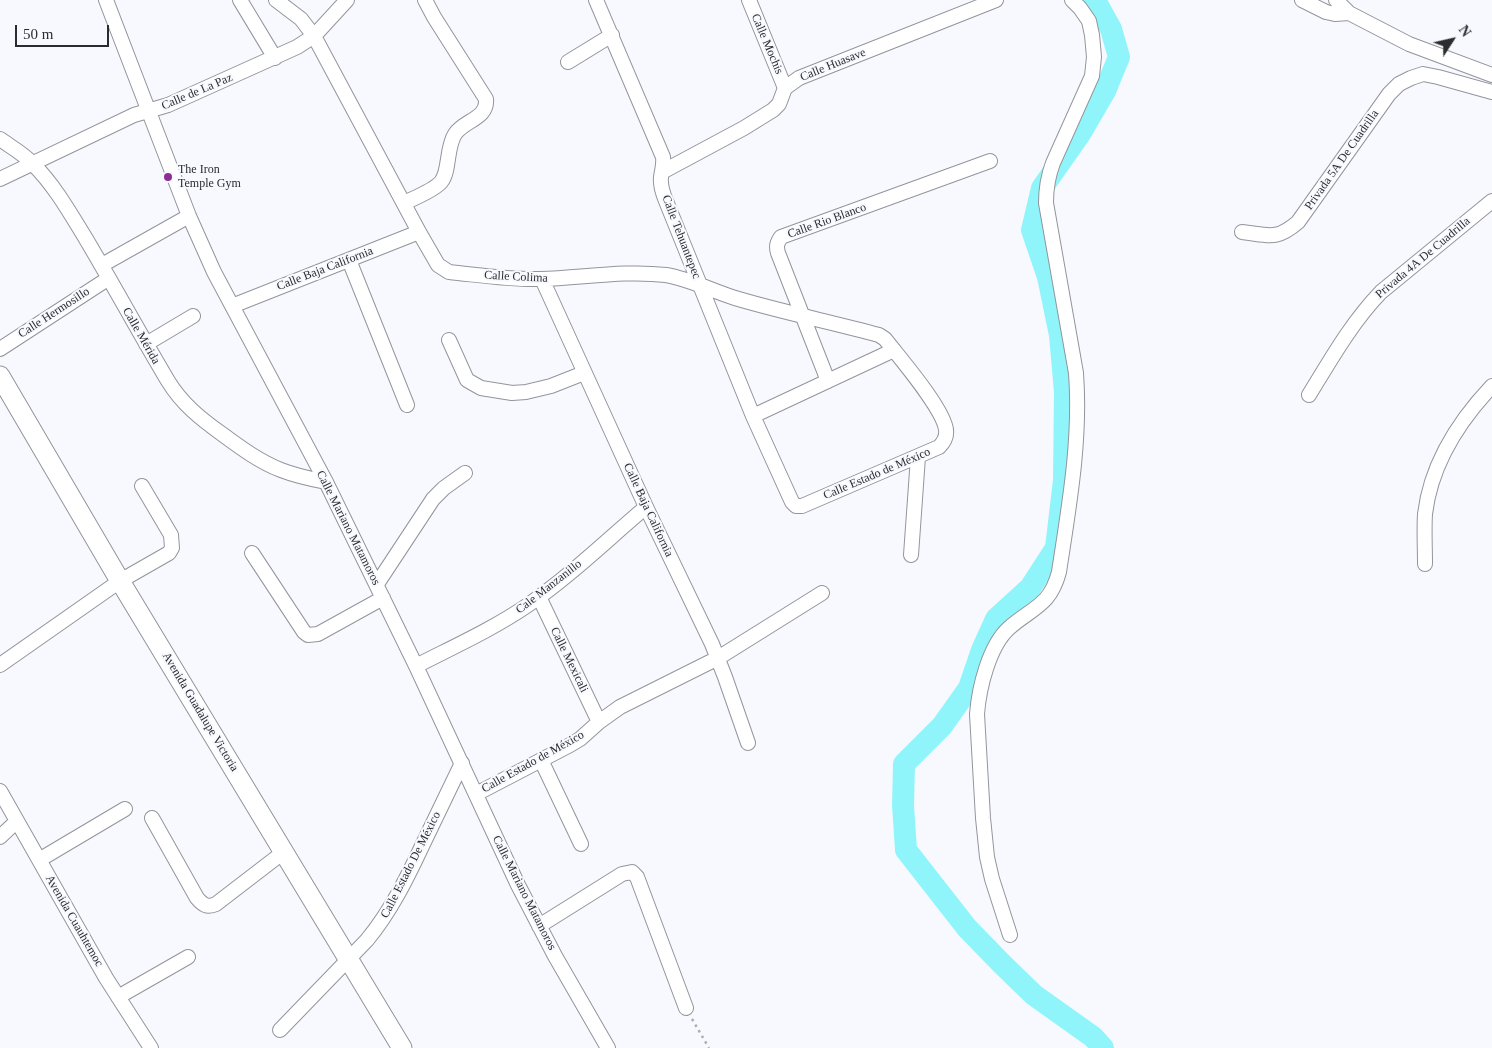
<!DOCTYPE html>
<meta charset="utf-8">
<style>
body{margin:0}
#map{position:relative;width:1492px;height:1048px;overflow:hidden;background:#f7f9ff;font-family:"Times New Roman",serif}
canvas{display:block}
.north{position:absolute;left:1427px;top:15px;width:50px;height:50px;-webkit-text-stroke:4px #f7f9ff;paint-order:stroke;rotate:55deg;font-size:14px;font-weight:700;line-height:20px;text-align:center;color:#2b2c2e}
.north::after{content:'';display:block;margin:auto;width:18px;height:22px;background:#2b2c2e;clip-path:polygon(50% 0,100% 100%,50% 72%,0 100%)}
.scale{position:absolute;left:15px;top:25px;width:94px;height:22px;box-sizing:border-box;border:2px solid #2b2c2e;border-top:0;padding-left:6px;font-size:15px;line-height:18px;white-space:nowrap;color:#2b2c2e;-webkit-text-stroke:4px #f7f9ff;paint-order:stroke}
</style>
<div id="map">
<canvas width="1492" height="1048"></canvas>
<div class="north">N</div>
<div class="scale">50 m</div>
</div>
<script>
const ctx = document.querySelector('canvas').getContext('2d');
ctx.lineJoin = 'round';
function stroke(path, color, width, dash) {
  ctx.strokeStyle = color;
  ctx.lineWidth = width;
  ctx.lineCap = dash ? 'butt' : 'round';
  ctx.setLineDash(dash || []);
  ctx.stroke(path);
}
function drawText(font, color, halo, rows, align = 'center') {
  ctx.font = font + ' "Times New Roman",serif';
  ctx.lineWidth = 4;
  ctx.setLineDash([]);
  ctx.textBaseline = 'middle';
  ctx.strokeStyle = halo;
  ctx.fillStyle = color;
  for (const [text, x, y, turn = 0] of rows) {
    ctx.save();
    ctx.translate(x, y);
    ctx.rotate((+turn || 0) * Math.PI / 180);
    ctx.textAlign = isNaN(turn) ? turn : align;
    if (halo) ctx.strokeText(text, 0, 0);
    ctx.fillText(text, 0, 0);
    ctx.restore();
  }
}
const river = new Path2D(`
 M1095 0 1111 29 1119 57 1105 91 1080 134 1042 188 1032 230 1048 277 1060 335 1065 392 1064 480 1056 548 1030 588 996 619 982 650 969 688 942 726 904 764 903 805 906 850 967 928 1002 964 1034 995 1093 1037 1103 1048`);
const path = new Path2D(`
 M692 1019 709 1048`);
const street = new Path2D(`
 M106 0 189 216 214 272 326 482 416 666 518 885 555 956 608 1048
 M240 0 275 58
 M276 0 301 19 314 36 419 232 438 265 449 272C479 275 510 280 540 279 582 278 624 270 666 275 690 279 712 291 735 298 782 312 831 322 879 335L885 339C899 357 944 409 946 430 947 437 944 442 939 447L802 506H796L792 502 753 416 666 201C663 194 660 186 661 177 662 170 664 164 663 157L596 0
 M749 0 785 88
 M1302 0 1326 12 1335 14 1349 13 1409 44 1492 75
 M1336 0 1349 13
 M568 62 612 35
 M0 139C11 147 24 154 33 164 55 186 70 213 86 239 114 286 140 334 168 381 182 404 201 419 222 434 241 448 260 462 281 470 296 476 311 479 326 482
 M662 172 744 128 773 110 779 104 785 88 799 78 996 0
 M0 179 134 115 168 105 297 47 314 36 347 0
 M404 203C414 198 433 191 441 182 450 171 446 148 455 134 464 120 488 119 486 99L434 17 425 0
 M1242 232C1269 235 1276 241 1298 222L1389 94 1399 84 1411 78 1423 74 1438 77 1492 92
 M349 260 407 405
 M102 265 189 216
 M542 279 646 507 712 644 725 677 748 743
 M232 306 419 232
 M449 340 467 380 481 388 512 393 526 392 551 386 584 373
 M146 344 193 316
 M0 349 109 278
 M828 381 778 253C776 246 777 243 781 237L990 161
 M1309 395C1331 359 1352 322 1381 292L1492 201
 M753 416 894 350
 M252 553 304 632 308 635 318 634 383 598
 M911 555 918 457
 M1425 564C1425 548 1424 530 1425 514 1431 464 1458 422 1492 386
 M377 584 433 499 444 488 465 473
 M539 597 599 722
 M0 665 120 581 169 553 172 548 171 535 142 486
 M416 666C453 647 493 629 528 605 570 576 607 540 646 507
 M541 760 581 844
 M0 791 106 978 151 1048
 M476 794 570 745 580 739 599 722 620 707 718 658 822 593
 M152 818 197 898C203 905 207 908 216 904L285 851
 M0 837 17 821
 M39 860 125 809
 M539 926 622 874 632 872 637 877 686 1008
 M1010 935 992 879 987 857 983 818 977 714C979 688 989 646 1009 628 1033 607 1050 606 1059 572 1069 506 1081 440 1076 373L1046 203C1046 189 1048 176 1053 163L1092 76 1094 57 1092 35 1089 21 1080 8 1072 0
 M118 997 188 957
 M280 1030 367 940C391 911 407 878 423 844 436 817 449 790 462 763`);
const secondary = new Path2D(`
 M0 376 120 581 402 1048`);
const markers = [
 [168,177,5,"#8d2e97"]
];
const streetNames = [
 ["Calle Mochis",767,44,67],
 ["Calle Huasave",833,65,-22],
 ["Calle de La Paz",197,92,-23],
 ["Privada 5A De Cuadrilla",1342,160,-55],
 ["Calle Rio Blanco",827,221,-20],
 ["Calle Tehuantepec",681,237,69],
 ["Privada 4A De Cuadrilla",1423,258,-40],
 ["Calle Baja California",325,269,-21],
 ["Calle Colima",516,277,3],
 ["Calle Hermosillo",54,313,-33],
 ["Calle Mérida",141,336,60],
 ["Calle Estado de México",877,474,-23],
 ["Calle Baja California",648,510,65],
 ["Calle Mariano Matamoros",348,528,63],
 ["Cale Manzanillo",549,587,-38],
 ["Calle Mexicali",569,660,64],
 ["Avenida Guadalupe Victoria",200,712,59],
 ["Calle Estado de México",533,762,-29],
 ["Calle Estado De México",411,865,-63],
 ["Calle Mariano Matamoros",524,893,63],
 ["Avenida Cuauhtemoc",74,921,60]
];
const poiNames = [
 ["The Iron",178,170],
 ["Temple Gym",178,184]
];
stroke(river, '#90f5fb', 22);
stroke(street, '#92959a', 16);
stroke(secondary, '#92959a', 21);
stroke(path, '#abadb2', 2.5, [2.5, 4]);
stroke(street, '#fff', 14);
stroke(secondary, '#fff', 19);
for (const [x, y, r, color] of markers) {
  const dot = new Path2D();
  dot.arc(x, y, r, 0, 2 * Math.PI);
  ctx.fillStyle = color;
  ctx.fill(dot);
  stroke(dot, '#f7f9ff', 2);
}
drawText('12px', '#2b2c2e', '#f7f9ff', streetNames);
drawText('12px', '#2b2c2e', '#f7f9ff', poiNames, 'left');
</script>
